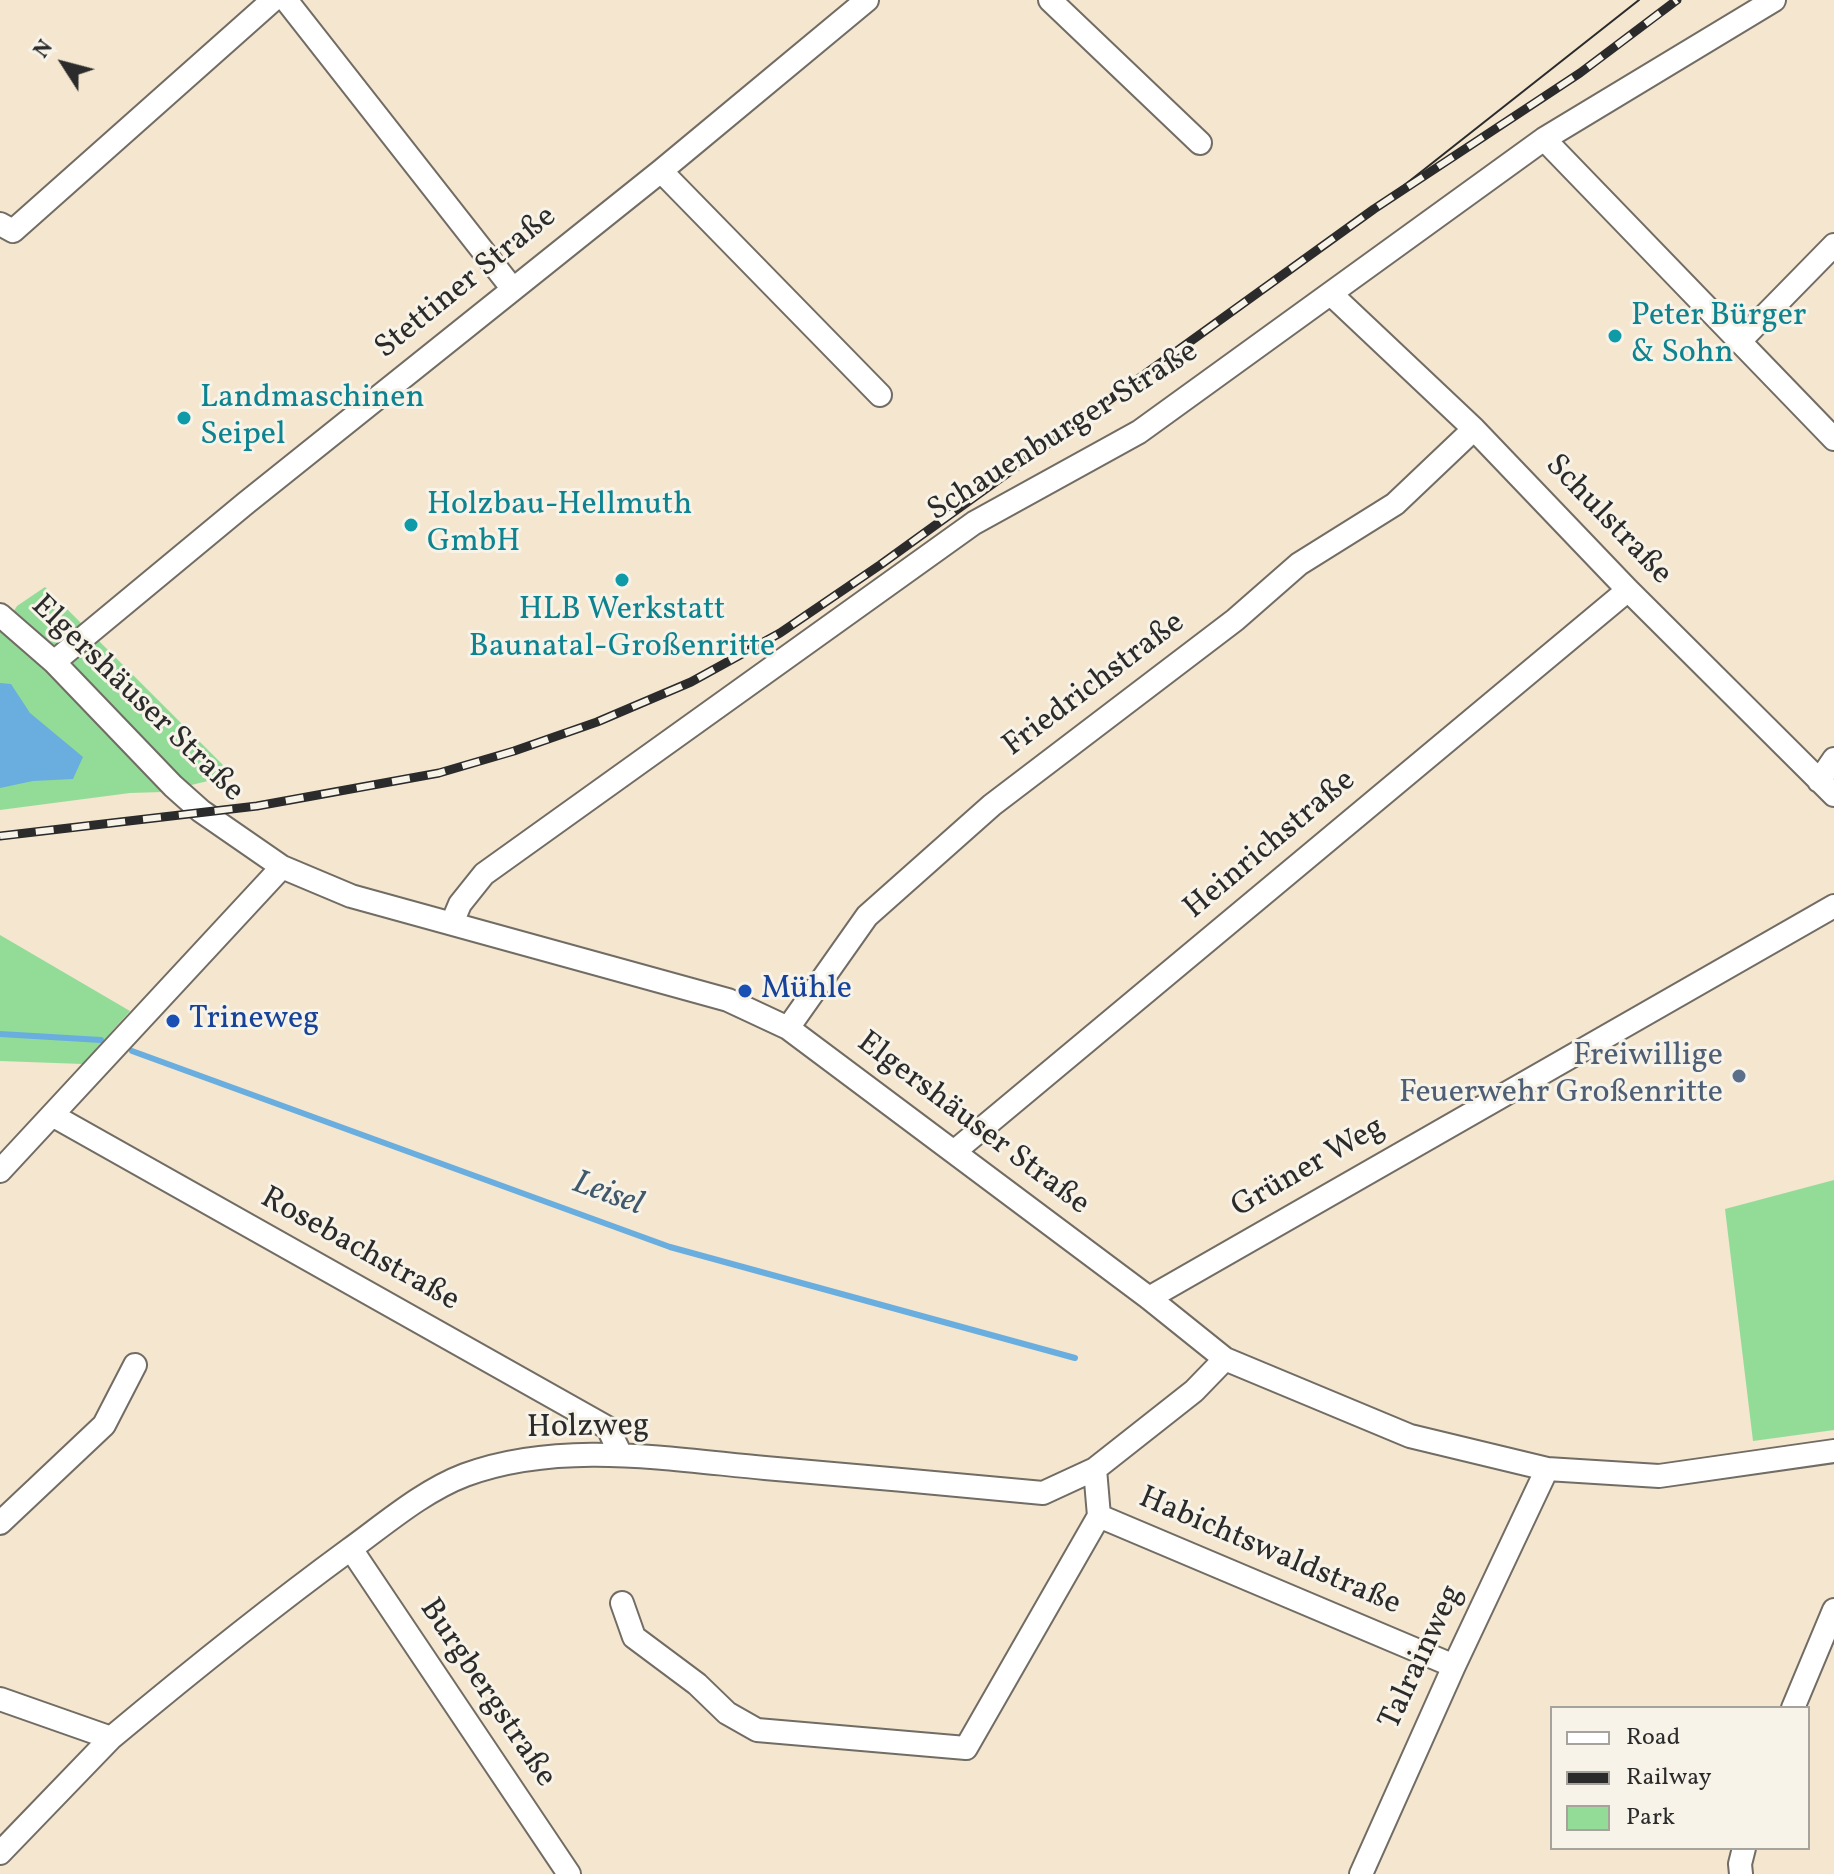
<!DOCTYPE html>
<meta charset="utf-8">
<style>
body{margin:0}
#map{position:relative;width:1834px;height:1874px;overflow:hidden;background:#f4e6cf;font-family:Vollkorn,serif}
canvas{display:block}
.legend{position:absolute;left:1550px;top:1706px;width:260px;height:144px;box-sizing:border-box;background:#f7f3e8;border:2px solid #a5a39c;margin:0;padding:10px 14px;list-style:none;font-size:24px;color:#2b2b2b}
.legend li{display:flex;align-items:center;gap:16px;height:40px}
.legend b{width:40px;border:2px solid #a5a39c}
.north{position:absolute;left:24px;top:24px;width:80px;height:80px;-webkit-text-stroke:6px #f7f3e8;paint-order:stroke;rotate:306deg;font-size:22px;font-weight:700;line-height:32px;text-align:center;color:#2b2b2b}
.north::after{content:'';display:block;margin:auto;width:28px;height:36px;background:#2b2b2b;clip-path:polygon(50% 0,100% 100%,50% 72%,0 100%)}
</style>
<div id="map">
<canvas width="1834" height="1874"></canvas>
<ul class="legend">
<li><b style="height:10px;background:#fff"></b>Road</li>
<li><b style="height:10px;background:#2b2b2b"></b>Railway</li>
<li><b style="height:22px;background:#92dc98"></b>Park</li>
</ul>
<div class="north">N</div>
</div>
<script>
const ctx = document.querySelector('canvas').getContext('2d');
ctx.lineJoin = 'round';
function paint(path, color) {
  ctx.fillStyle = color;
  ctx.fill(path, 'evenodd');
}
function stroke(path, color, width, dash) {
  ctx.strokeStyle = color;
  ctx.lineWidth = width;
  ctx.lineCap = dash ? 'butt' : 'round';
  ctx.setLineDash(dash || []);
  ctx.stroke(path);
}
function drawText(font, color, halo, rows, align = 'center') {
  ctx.font = font + ' Vollkorn,serif';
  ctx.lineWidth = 6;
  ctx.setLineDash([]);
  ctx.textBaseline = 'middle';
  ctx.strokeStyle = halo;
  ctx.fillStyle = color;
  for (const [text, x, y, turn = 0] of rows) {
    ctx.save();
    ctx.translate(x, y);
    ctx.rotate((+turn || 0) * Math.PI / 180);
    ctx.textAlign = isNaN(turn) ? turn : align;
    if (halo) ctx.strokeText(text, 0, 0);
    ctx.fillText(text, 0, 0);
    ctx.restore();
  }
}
const green = new Path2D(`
 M45 587 233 775 162 792 130 793 0 810V633L17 606Z
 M0 935 130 1011 83 1064 0 1061Z
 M1834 1180V1430L1753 1441 1725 1209Z`);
const water = new Path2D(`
 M0 683 11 684 30 713 83 757 73 779 33 781 0 788Z`);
const stream = new Path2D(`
 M0 1034 101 1040
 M132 1051 670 1247 1075 1358`);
const minor = new Path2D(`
 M286 0 512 288
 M1050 0 1200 143
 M1544 139 1834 439
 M661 171 880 395
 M0 224 13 231 273 0
 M1332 295 1474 429 1628 590 1834 795
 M1739 342 1834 245
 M0 615 54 662 173 786 201 811 282 867 351 896 728 1000 788 1028 1149 1298 1225 1359 1410 1436 1547 1469 1659 1476 1834 1451
 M54 662 246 503 661 171 867 0
 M1819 781 1834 759
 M452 923 460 904 484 874 974 523 1139 432 1544 139 1774 0
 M788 1028 867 916 992 805 1235 620 1299 564 1395 504 1474 429
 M52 1115 608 1428 621 1455
 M955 1151 1628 590
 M0 1171 282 867
 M1149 1298 1834 906
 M1095 1469 1099 1516
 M0 1523 104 1425 135 1365
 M351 1549 569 1874
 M622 1603 634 1637 697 1684 727 1713 757 1730 966 1748 1099 1516 1454 1666
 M0 1699 111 1738C189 1673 267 1610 349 1550 385 1524 423 1491 465 1475 560 1440 668 1459 765 1468 858 1476 950 1484 1043 1493L1095 1469 1194 1391 1225 1359
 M1793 1708 1834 1610
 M0 1853 111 1738
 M1361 1874 1454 1666 1547 1469
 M1741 1874 1740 1864 1744 1848`);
const tram = new Path2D(`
 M1374 209 1639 0`);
const rail = new Path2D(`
 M0 836 257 806 439 773 514 751 597 722 691 682 780 633 880 565 1374 209 1580 73 1677 0`);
const markers = [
 [1615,336,8,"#0f9aa8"],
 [184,418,8,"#0f9aa8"],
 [411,525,8,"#0f9aa8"],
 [622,580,8,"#0f9aa8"],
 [745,991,8,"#1a4fb4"],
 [173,1021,8,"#1a4fb4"],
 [1739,1076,8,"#5c6f8a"]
];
const streetNames = [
 ["Stettiner Straße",467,284,-39],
 ["Schauenburger Straße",1064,433,-32],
 ["Schulstraße",1607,521,46],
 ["Friedrichstraße",1095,686,-37],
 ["Elgershäuser Straße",136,700,44],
 ["Heinrichstraße",1271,846,-40],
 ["Elgershäuser Straße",972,1125,37],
 ["Grüner Weg",1309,1169,-30],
 ["Rosebachstraße",359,1251,29],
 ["Holzweg",588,1429,-1],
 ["Habichtswaldstraße",1269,1553,23],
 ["Talrainweg",1423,1658,-65],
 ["Burgbergstraße",486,1694,56]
];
const cultureNames = [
 ["Peter Bürger",1631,318],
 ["& Sohn",1631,355],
 ["Landmaschinen",200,400],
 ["Seipel",200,437],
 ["Holzbau-Hellmuth",427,507],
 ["GmbH",427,544],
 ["HLB Werkstatt",622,612,"center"],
 ["Baunatal-Großenritte",622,649,"center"]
];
const transitNames = [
 ["Mühle",761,991],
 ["Trineweg",189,1021]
];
const serviceNames = [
 ["Freiwillige",1723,1058],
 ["Feuerwehr Großenritte",1723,1095]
];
const waterNames = [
 ["Leisel",607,1196,20]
];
paint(green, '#92dc98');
paint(water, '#69aedf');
stroke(stream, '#69aedf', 6);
stroke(minor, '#716c64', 26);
stroke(minor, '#fff', 22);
stroke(tram, '#2b2b2b', 2);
stroke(rail, '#2b2b2b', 9);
stroke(rail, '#f7f3e8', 6, [18]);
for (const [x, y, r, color] of markers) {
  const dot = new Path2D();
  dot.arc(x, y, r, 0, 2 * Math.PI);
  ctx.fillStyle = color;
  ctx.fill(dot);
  stroke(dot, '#f7f3e8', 3);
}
drawText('32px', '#2b2b2b', '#f7f3e8', streetNames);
drawText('32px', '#0d838f', '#f7f3e8', cultureNames, 'left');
drawText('32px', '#164399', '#f7f3e8', transitNames, 'left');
drawText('32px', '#4e5e75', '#f7f3e8', serviceNames, 'right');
drawText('italic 34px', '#41596a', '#f7f3e8', waterNames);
</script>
